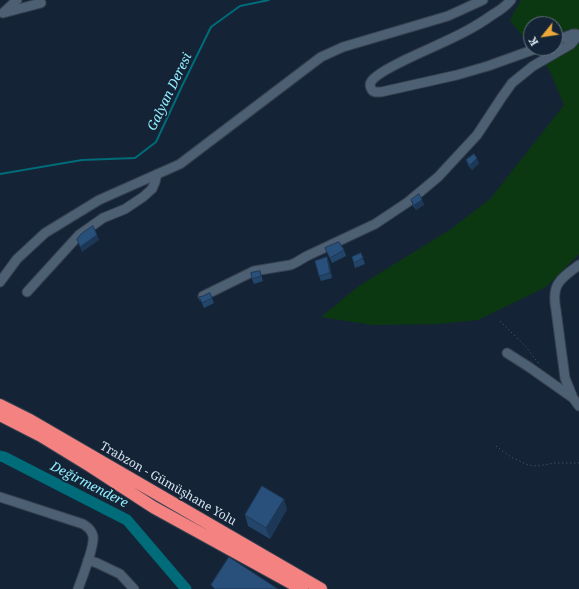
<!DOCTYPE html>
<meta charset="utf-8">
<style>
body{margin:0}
#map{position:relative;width:579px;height:589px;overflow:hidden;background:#142436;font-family:"Noto Serif",serif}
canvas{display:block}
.north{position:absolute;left:523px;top:16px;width:40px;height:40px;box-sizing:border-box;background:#142436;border:1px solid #637080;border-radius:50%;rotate:240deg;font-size:11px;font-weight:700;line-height:16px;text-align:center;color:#d9e3ef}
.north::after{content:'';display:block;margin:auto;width:14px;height:18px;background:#eca93a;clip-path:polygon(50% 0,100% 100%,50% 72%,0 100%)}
</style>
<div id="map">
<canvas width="579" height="589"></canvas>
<div class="north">K</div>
</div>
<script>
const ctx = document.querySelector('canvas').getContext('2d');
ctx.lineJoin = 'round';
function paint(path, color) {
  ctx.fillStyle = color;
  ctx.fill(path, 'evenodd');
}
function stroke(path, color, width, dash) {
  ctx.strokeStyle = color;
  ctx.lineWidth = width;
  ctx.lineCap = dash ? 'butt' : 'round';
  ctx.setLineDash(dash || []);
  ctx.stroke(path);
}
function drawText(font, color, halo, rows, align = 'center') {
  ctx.font = font + ' "Noto Serif",serif';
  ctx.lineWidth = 3.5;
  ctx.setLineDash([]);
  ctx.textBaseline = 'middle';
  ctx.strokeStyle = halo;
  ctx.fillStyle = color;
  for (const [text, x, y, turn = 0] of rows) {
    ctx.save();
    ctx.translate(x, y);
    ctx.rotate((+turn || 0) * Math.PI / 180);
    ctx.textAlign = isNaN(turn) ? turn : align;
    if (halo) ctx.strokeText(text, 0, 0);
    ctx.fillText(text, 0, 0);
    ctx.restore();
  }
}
const green = new Path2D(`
 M521 0H579V254L546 287 478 320 438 324 373 325 321 317 359 286 451 229 491 198 564 105 549 69 532 48H555V24H531V47L510 20Z`);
const stream = new Path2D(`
 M0 174 82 160 135 158 156 142 182 86 211 27 240 6 269 0`);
const river = new Path2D(`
 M0 456 4 457 127 520 186 589`);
const path = new Path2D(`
 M500 321 526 347 540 365
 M496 446 511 457 528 465 537 466 555 463H579`);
const minor = new Path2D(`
 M511 0C506 6 499 11 492 15 466 34 436 45 407 59 399 63 375 74 371 82 369 85 371 91 375 92 377 92 379 92 381 92L457 75 488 66 538 48
 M4 12 17 0
 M3 13 41 3
 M0 282 17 259 45 233 99 200 180 164 321 57 343 47 448 16 483 0
 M27 292 79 235 103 218 125 209 143 197 152 189 155 182 157 174
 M203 296 254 271 290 265C297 263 302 258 309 255L375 224 408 202 438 177 477 135 502 97 512 83 533 66 571 44 577 37 576 34H573L555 41
 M507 353 529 367 573 398 579 406
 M573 398 565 378 556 310C551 284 560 279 579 265
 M0 497 83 524C88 527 92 531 93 536 95 546 82 578 78 589
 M88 560 97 563 120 574 134 589`);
const highway = new Path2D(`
 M0 405 28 419 321 589
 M0 415 41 436 90 466 153 507 302 589`);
const wall = new Path2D(`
 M466 160 479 163 472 170 468 165Z
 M411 200H422L424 205 416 210 413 206Z
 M325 248 344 250 346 256 332 263Z
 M361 253 365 264 355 268 352 257Z
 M329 262 332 278 321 281 319 276Z
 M260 271 263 281 254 284 252 279Z
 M210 293 214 303 204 308 199 297 203 296Z
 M287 509 270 539 248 526 245 515Z`);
const shadedWall = new Path2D(`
 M477 158 479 163 472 170 470 165Z
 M422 200 424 205 416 210 414 205Z
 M97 235 99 240 82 252 80 247Z
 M327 257 329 262 332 278 330 273Z
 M284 499 287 509 270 539 266 528Z`);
const building = new Path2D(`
 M474 154 477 158 470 165 466 160Z
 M419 194 422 200 414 205 411 200Z
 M93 226 97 235 80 247 77 239 81 234Z
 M339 242 344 250 330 258 325 248Z
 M361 253 363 258 354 263 352 257Z
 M327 257 330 273 319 276 315 261Z
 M260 271 261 276 252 279 251 273Z
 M210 293 212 298 202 303 199 297 203 296Z
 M262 486 284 499 266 528 245 515Z
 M229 557 278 589H215L211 585Z`);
const streetNames = [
 ["Trabzon - Gümüşhane Yolu",168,484,30]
];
const waterNames = [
 ["Galyan Deresi",170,92,-64],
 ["Değirmendere",89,485,27]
];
paint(green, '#0c3811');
stroke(stream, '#006b79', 2);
stroke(river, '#006b79', 11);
stroke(minor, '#36404f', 11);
stroke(highway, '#36404f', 14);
stroke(path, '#546272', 1, [1, 3]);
stroke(minor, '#4d5f73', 9);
stroke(highway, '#f48281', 12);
paint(wall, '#23456a');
paint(shadedWall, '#1d3856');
paint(building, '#29507b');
stroke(building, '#1d3856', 1);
drawText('12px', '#d9e3ef', '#142436', streetNames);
drawText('italic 13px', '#92efff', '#142436', waterNames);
</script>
